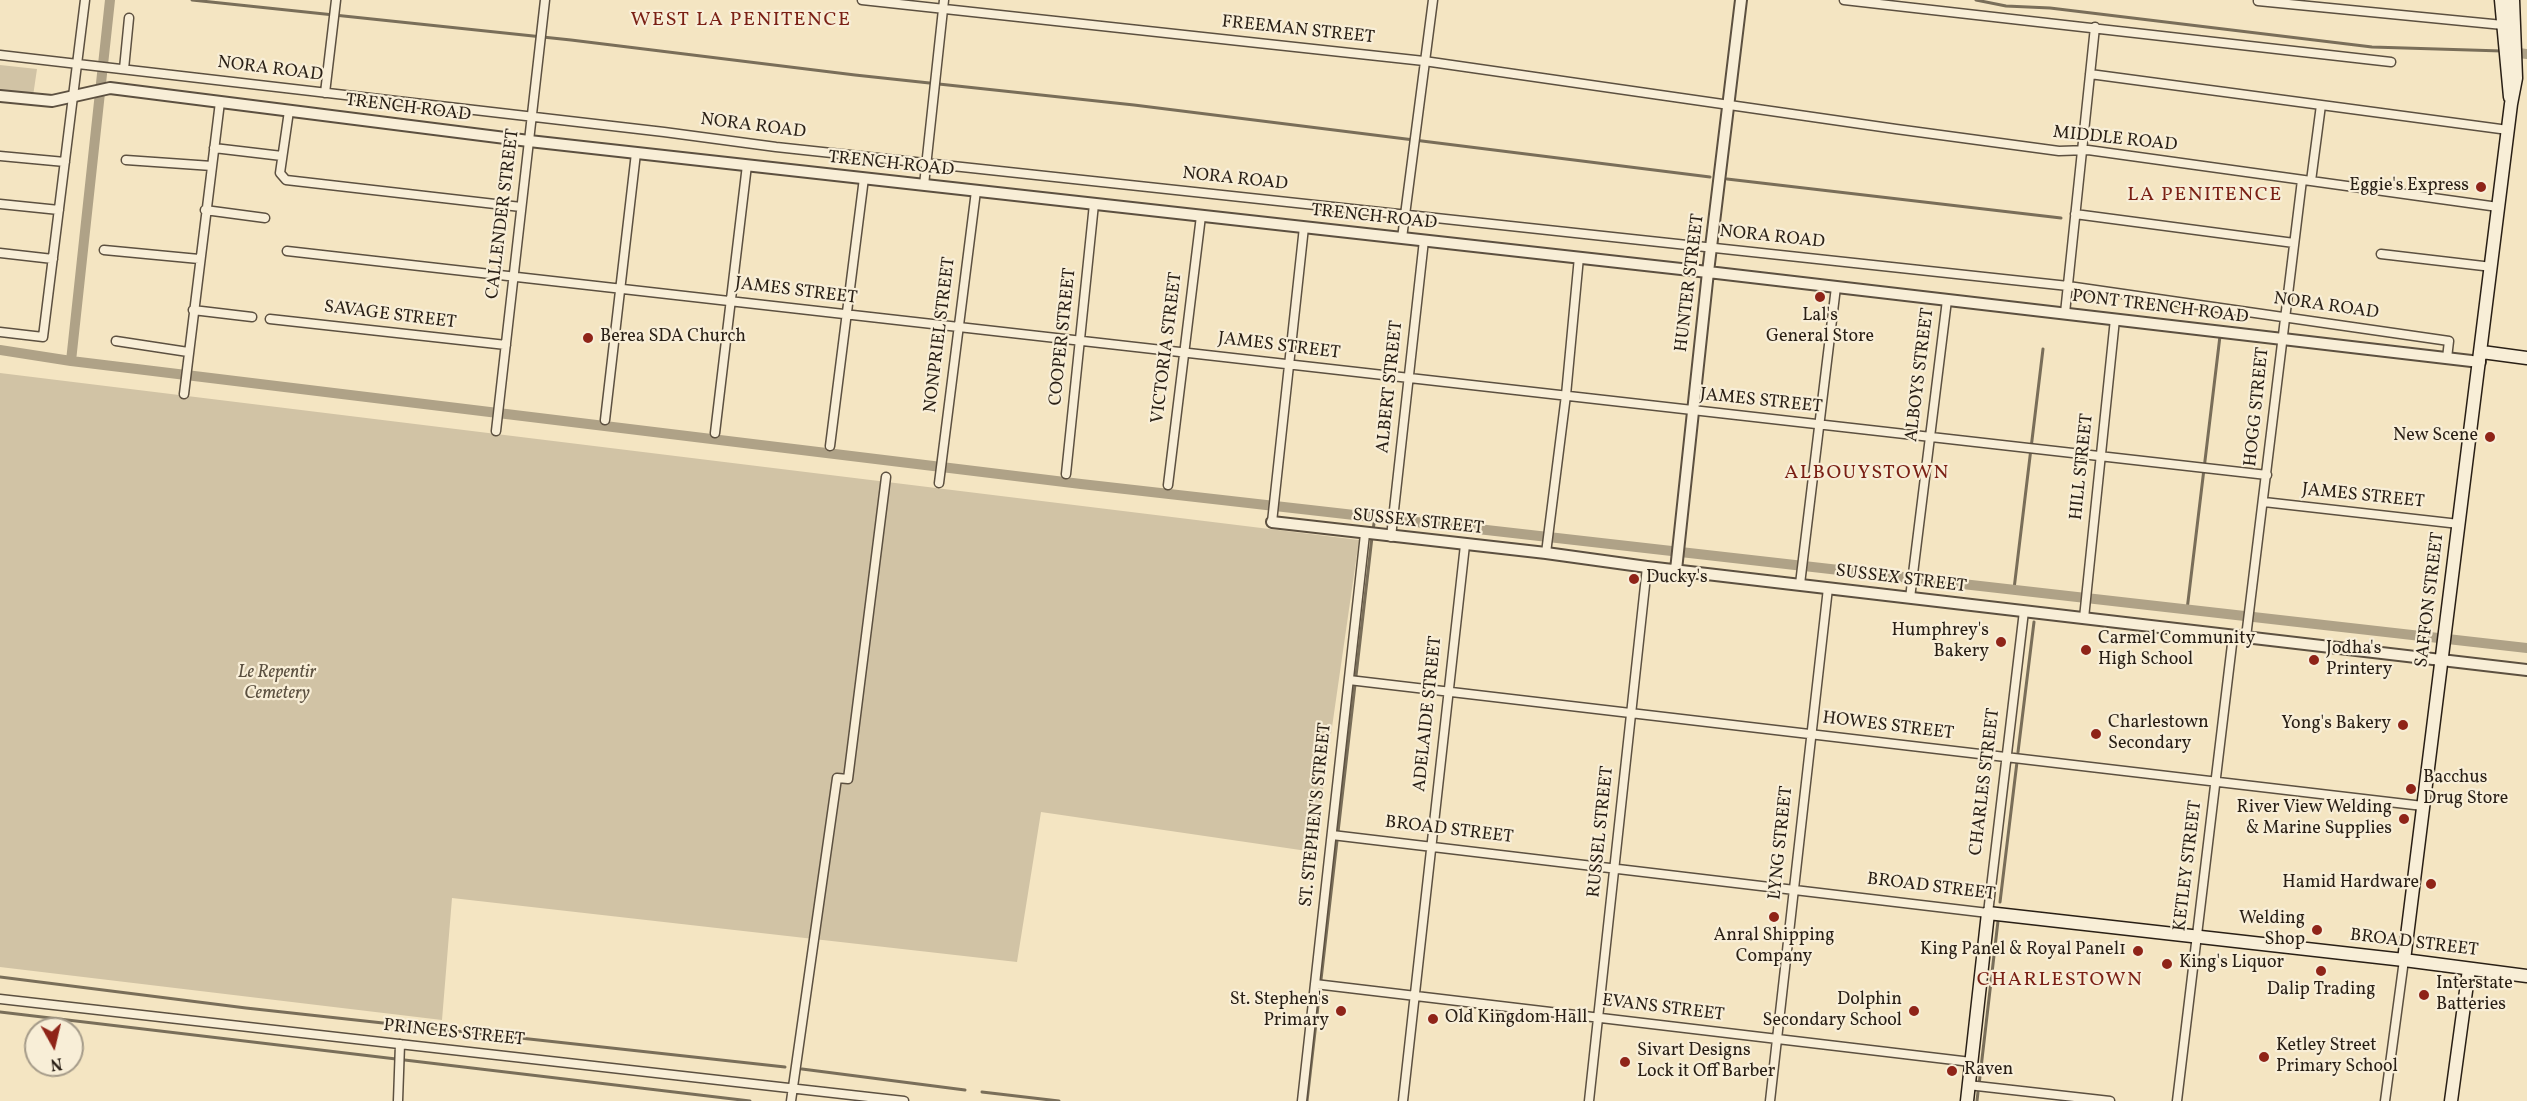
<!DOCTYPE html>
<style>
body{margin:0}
#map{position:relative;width:2527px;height:1101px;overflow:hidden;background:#f4e5c2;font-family:Vollkorn,serif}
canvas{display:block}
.north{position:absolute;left:24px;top:1017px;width:60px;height:60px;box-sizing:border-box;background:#f8eed7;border:2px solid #a59b89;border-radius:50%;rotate:172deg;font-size:16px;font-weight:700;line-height:24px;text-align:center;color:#291f15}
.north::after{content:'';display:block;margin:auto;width:21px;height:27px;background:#8f2418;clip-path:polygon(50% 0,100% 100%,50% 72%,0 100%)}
</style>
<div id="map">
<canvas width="2527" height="1101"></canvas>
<div class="north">N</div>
</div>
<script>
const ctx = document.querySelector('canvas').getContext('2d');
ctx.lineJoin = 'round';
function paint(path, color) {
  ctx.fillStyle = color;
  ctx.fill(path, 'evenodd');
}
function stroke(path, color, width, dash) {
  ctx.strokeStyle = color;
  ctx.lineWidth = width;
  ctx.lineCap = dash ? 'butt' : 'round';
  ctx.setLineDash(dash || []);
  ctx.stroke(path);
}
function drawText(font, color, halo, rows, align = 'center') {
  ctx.font = font + ' Vollkorn,serif';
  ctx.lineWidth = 4.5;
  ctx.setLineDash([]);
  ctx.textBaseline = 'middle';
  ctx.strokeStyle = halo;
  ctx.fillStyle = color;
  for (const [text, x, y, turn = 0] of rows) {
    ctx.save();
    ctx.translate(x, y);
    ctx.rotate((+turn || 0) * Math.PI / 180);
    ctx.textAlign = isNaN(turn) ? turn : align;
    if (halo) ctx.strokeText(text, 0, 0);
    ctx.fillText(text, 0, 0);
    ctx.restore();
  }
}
const green = new Path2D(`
 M0 65 37 69 33 96 0 92Z
 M0 373 1359 540 1314 852 1041 812 1017 962 452 898 442 1020 0 967Z`);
const stream = new Path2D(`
 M192 0 571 40 855 75 1134 105 1710 177
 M1976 0 2006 6 2050 8 2372 47 2502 51
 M1727 179 2061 218
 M1373 530 1375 517
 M2014 589 2043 349
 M2187 610 2220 336
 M2018 752 2034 622
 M2000 902 2017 762
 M0 977 246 1008 785 1067
 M0 1012 750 1101
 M802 1069 965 1090
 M1979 1085 1998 921
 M982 1092 1059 1101
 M1307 1101 1372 537
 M1977 1101 1978 1092`);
const canal = new Path2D(`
 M2511 52 2527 54
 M0 350 71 361 1081 484 2527 648
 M71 361 110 0`);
const minor = new Path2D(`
 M862 0 1424 61 1896 129 2059 151 2088 150 2498 207
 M1844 0 2391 62
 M2258 1 2503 25
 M0 55 664 132 776 147 2068 286 2449 341 2447 358
 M124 69 129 18
 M2090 74 2508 130
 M325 93 336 0
 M289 111 280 173 286 180 521 207
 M214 148 282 156
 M0 156 65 162
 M126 160 212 166
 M2311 181 2321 105
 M924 185 944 0
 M0 204 59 210
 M205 210 265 218
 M2075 214 2294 243
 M1402 238 1433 0
 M104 250 199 259
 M287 251 2267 475
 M0 253 53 259
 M2381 254 2492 267
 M193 310 252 317
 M2065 313 2095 27
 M270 319 506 345
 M0 332 43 337 85 0
 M116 341 188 352
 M184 394 220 102
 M605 420 636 153
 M496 431 545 0
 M715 433 747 165
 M830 446 864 178
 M1066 474 1094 204
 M939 483 976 191
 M1168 485 1201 216
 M2264 502 2459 524
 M1272 522 1304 227
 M1391 537 1424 240
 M1546 553 1566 395 1579 257
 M1800 584 1836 287
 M1910 598 1947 300
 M2084 618 2115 319
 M2246 637 2302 180
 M1349 680 2423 806
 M1332 835 1988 913 2024 611
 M1315 984 1971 1062
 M0 999 904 1101
 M1968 1085 2110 1101
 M398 1101 400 1044
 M791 1101 837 778 848 779 886 477
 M1302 1101 1365 534
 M1403 1101 1465 545
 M1589 1101 1647 567
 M1770 1101 1828 588
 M2177 1101 2233 636
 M2385 1101 2404 960`);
const tertiary = new Path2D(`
 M0 96 52 101 110 88 529 141 1708 272 2480 362
 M1272 522 1546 553 1647 567 2527 670
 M1676 570 1708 272 1741 0`);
const secondary = new Path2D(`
 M2501 0 2510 97
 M2482 352 2527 358
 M2404 960 2511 104 2516 78 2513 0
 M1967 1101 1988 913 2404 960 2527 976
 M2451 1101 2469 969`);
const markers = [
 [2481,187,6,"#8f2418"],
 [1820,297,6,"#8f2418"],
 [588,338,6,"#8f2418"],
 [2490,437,6,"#8f2418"],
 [1634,579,6,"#8f2418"],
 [2001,642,6,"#8f2418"],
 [2086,650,6,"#8f2418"],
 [2314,660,6,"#8f2418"],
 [2403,725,6,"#8f2418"],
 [2096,734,6,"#8f2418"],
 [2411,789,6,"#8f2418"],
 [2404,819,6,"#8f2418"],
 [2431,884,6,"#8f2418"],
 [1774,917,6,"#8f2418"],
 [2317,930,6,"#8f2418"],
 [2138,951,6,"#8f2418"],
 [2167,964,6,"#8f2418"],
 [2321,971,6,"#8f2418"],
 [2424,995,6,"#8f2418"],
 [1341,1011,6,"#8f2418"],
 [1914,1011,6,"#8f2418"],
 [1433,1019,6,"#8f2418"],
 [2264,1057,6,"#8f2418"],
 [1625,1062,6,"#8f2418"],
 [1952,1071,6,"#8f2418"]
];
const streetNames = [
 ["FREEMAN STREET",1298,31,6],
 ["NORA ROAD",270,70,7],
 ["TRENCH ROAD",408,109,7],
 ["NORA ROAD",753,127,7],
 ["MIDDLE ROAD",2115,140,6],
 ["TRENCH ROAD",891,165,6],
 ["NORA ROAD",1235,180,6],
 ["CALLENDER STREET",504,214,-83],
 ["TRENCH ROAD",1374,218,6],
 ["NORA ROAD",1772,238,6],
 ["HUNTER STREET",1691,283,-83],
 ["JAMES STREET",796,292,7],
 ["NORA ROAD",2326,307,8],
 ["PONT TRENCH ROAD",2160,308,7],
 ["SAVAGE STREET",390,316,7],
 ["NONPRIEL STREET",941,335,-83],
 ["COOPER STREET",1064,337,-84],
 ["JAMES STREET",1279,347,7],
 ["VICTORIA STREET",1168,348,-83],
 ["ALBOYS STREET",1921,375,-83],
 ["ALBERT STREET",1391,387,-84],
 ["JAMES STREET",1761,402,6],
 ["HOGG STREET",2258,407,-84],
 ["HILL STREET",2083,467,-84],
 ["JAMES STREET",2363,497,6],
 ["SUSSEX STREET",1418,523,6],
 ["SUSSEX STREET",1901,580,7],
 ["SAFFON STREET",2431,600,-83],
 ["ADELAIDE STREET",1429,714,-84],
 ["HOWES STREET",1888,727,7],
 ["CHARLES STREET",1986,782,-83],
 ["ST. STEPHEN'S STREET",1317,815,-84],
 ["BROAD STREET",1449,831,7],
 ["RUSSEL STREET",1602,832,-84],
 ["LYNG STREET",1782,843,-84],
 ["KETLEY STREET",2189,866,-83],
 ["BROAD STREET",1931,888,7],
 ["BROAD STREET",2414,944,7],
 ["EVANS STREET",1663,1009,7],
 ["PRINCES STREET",454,1034,6]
];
const poiNames = [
 ["Eggie's Express",2469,187,"right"],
 ["Lal's",1820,317,"center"],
 ["General Store",1820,338,"center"],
 ["Berea SDA Church",600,338],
 ["New Scene",2478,437,"right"],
 ["Ducky's",1646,579],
 ["Humphrey's",1989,632,"right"],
 ["Bakery",1989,653,"right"],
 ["Carmel Community",2098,640],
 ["High School",2098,661],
 ["Jodha's",2326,650],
 ["Printery",2326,671],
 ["Charlestown",2108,724],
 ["Secondary",2108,745],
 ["Yong's Bakery",2391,725,"right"],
 ["Bacchus",2423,779],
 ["Drug Store",2423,800],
 ["River View Welding",2392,809,"right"],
 ["& Marine Supplies",2392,830,"right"],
 ["Hamid Hardware",2419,884,"right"],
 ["Welding",2305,920,"right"],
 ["Shop",2305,941,"right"],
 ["Anral Shipping",1774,937,"center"],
 ["Company",1774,958,"center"],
 ["King Panel & Royal Panel1",2126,951,"right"],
 ["King's Liquor",2179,964],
 ["Interstate",2436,985],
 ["Batteries",2436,1006],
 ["Dalip Trading",2321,991,"center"],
 ["St. Stephen's",1329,1001,"right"],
 ["Primary",1329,1022,"right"],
 ["Dolphin",1902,1001,"right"],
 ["Secondary School",1902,1022,"right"],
 ["Old Kingdom Hall",1445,1019],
 ["Ketley Street",2276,1047],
 ["Primary School",2276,1068],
 ["Sivart Designs",1637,1052],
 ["Lock it Off Barber",1637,1073],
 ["Raven",1964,1071]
];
const parkNames = [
 ["Le Repentir",277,674],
 ["Cemetery",277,695]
];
const neighbourhoodNames = [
 ["WEST LA PENITENCE",741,21],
 ["LA PENITENCE",2205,196],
 ["ALBOUYSTOWN",1867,474],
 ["CHARLESTOWN",2060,981]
];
paint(green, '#d1c3a5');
stroke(stream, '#796e59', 3);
stroke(canal, '#afa287', 10);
stroke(minor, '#5c5040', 11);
stroke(tertiary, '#5c5040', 14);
stroke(secondary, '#291f15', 15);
stroke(minor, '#f8eed7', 8);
stroke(tertiary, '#f8eed7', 10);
stroke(secondary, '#f8eed7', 12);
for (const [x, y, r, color] of markers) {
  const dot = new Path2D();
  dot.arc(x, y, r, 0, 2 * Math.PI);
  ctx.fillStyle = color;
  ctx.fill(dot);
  stroke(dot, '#f8eed7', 2);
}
drawText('18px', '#291f15', '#f8eed7', streetNames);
drawText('18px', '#291f15', '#f8eed7', poiNames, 'left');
drawText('italic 18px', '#5b5040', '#f8eed7', parkNames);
ctx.letterSpacing = '1.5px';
drawText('20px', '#7a1f14', '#f8eed7', neighbourhoodNames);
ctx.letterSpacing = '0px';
</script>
